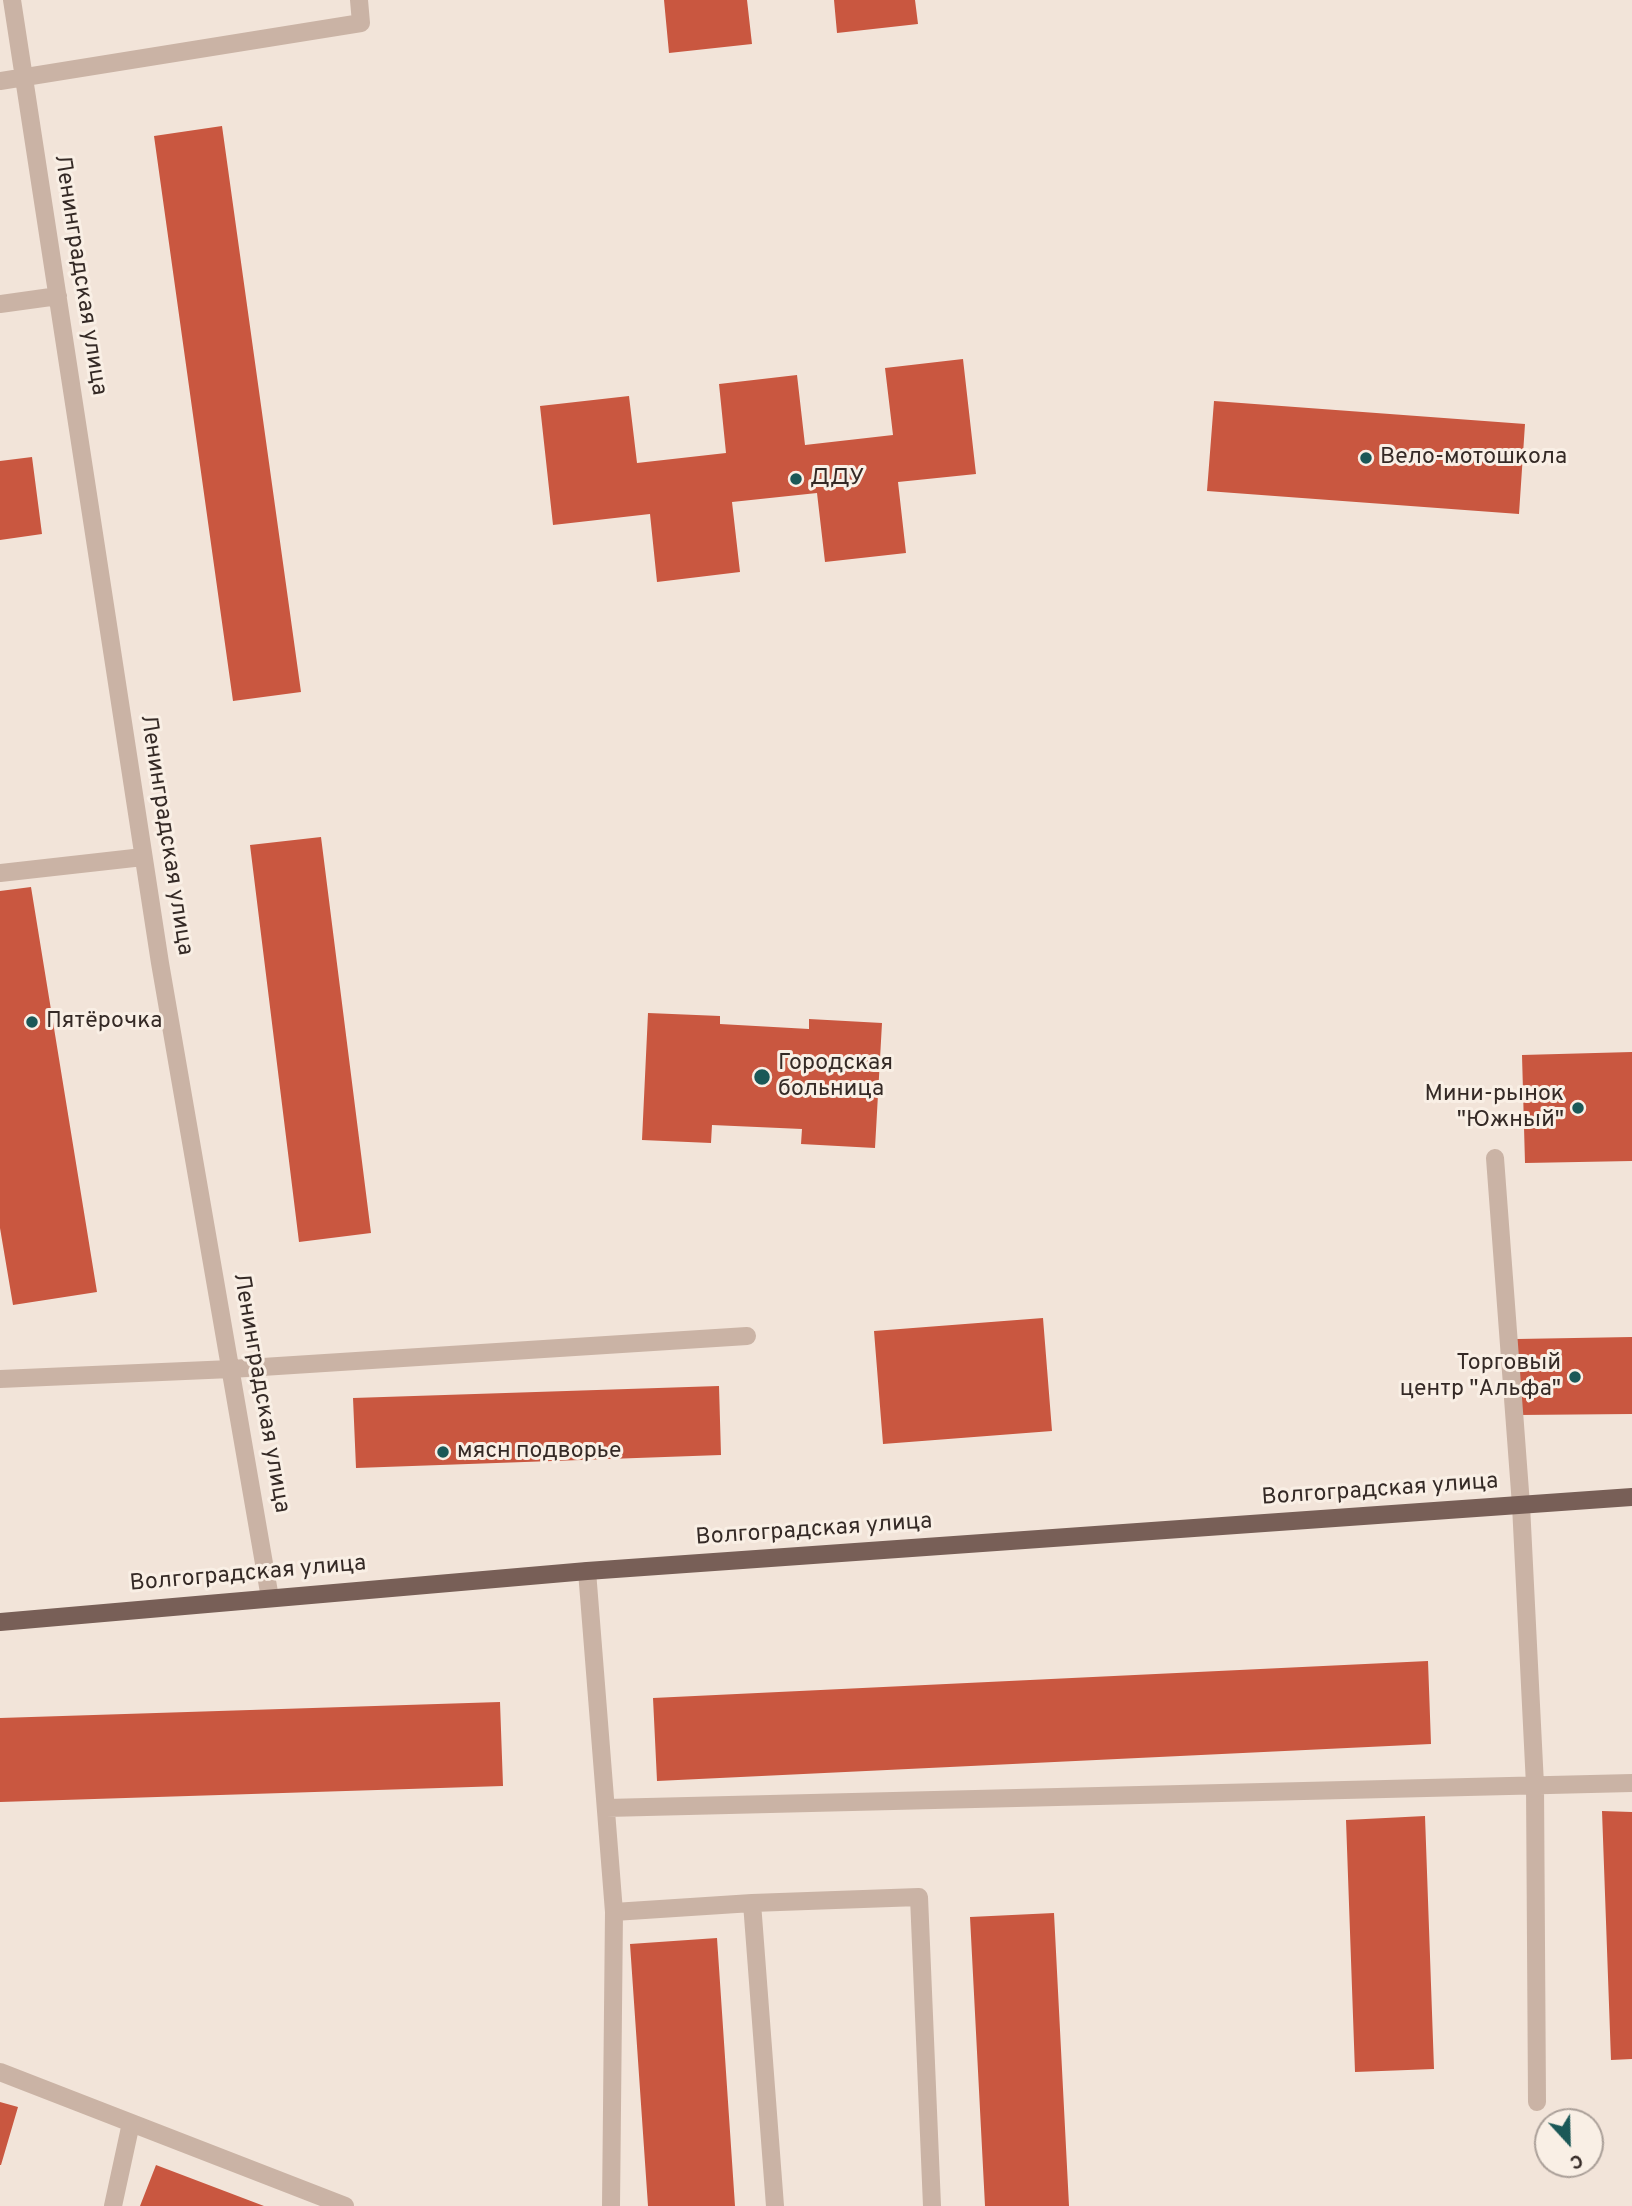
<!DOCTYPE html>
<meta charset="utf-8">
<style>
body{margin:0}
#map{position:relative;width:1632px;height:2206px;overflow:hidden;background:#f2e4d9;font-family:Overpass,sans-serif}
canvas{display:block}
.north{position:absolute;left:1534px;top:2108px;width:70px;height:70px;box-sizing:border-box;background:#f9efe5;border:2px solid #aba099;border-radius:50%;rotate:158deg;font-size:19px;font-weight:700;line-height:28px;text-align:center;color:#352a26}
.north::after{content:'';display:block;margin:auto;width:24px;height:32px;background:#1b5857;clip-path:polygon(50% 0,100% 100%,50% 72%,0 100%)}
</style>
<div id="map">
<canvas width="1632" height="2206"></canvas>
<div class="north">С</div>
</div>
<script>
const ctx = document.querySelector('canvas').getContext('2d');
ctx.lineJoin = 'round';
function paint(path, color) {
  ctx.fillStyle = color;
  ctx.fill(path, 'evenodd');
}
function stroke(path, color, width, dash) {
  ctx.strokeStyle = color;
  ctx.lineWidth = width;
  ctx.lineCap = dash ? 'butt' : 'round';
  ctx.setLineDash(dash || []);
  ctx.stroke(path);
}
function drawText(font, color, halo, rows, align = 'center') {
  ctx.font = font + ' Overpass,sans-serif';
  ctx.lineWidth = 6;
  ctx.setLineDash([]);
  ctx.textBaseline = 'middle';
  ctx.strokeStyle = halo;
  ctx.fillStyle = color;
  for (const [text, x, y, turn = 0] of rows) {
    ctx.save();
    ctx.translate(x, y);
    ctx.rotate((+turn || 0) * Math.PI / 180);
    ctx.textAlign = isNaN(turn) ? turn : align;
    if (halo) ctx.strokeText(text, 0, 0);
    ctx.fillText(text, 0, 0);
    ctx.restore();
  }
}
const building = new Path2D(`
 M664 0H747L752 44 669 53Z
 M834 0H915L918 24 837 33Z
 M222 126 301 692 233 701 154 136Z
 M963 359 976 474 898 482 906 553 825 562 817 493 732 502 740 572 657 582 650 514 553 525 540 406 629 396 637 463 726 453 719 384 797 375 805 445 893 435 885 368Z
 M1214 401 1525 424 1519 514 1207 491Z
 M32 457 42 534 0 540V461Z
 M321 837 371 1233 299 1242 250 845Z
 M31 887 97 1292 13 1305 0 1228V891Z
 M648 1013 720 1016V1024L809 1029V1019L882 1023 875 1148 801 1144 802 1129 712 1125 711 1143 642 1140Z
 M1632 1052V1161L1525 1163 1522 1055Z
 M1043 1318 1052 1431 883 1444 874 1331Z
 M1632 1337V1414L1518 1415 1517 1339Z
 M719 1386 721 1455 356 1468 353 1398Z
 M1428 1661 1431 1744 657 1781 653 1698Z
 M500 1702 503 1786 0 1802V1718Z
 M1602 1811 1632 1812V2059L1611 2060Z
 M1425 1816 1434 2069 1355 2072 1346 1820Z
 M1054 1913 1069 2206H985L970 1917Z
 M717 1938 735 2206H648L630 1944Z
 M0 2102 18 2107 1 2165H0Z
 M156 2165 264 2206H140Z`);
const minor = new Path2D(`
 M12 0 160 963 270 1598
 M0 81 361 23 359 0
 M0 304 58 296
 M0 873 143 857
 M1495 1158 1521 1505 1535 1785 1537 2102
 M0 1379 231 1369 747 1336
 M587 1571 614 1912 611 2206
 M606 1808 1632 1783
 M752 1903 919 1897 932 2206
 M614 1912 752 1903 775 2206
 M0 2072 345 2206
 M113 2206 131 2123`);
const major = new Path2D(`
 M0 1622 587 1571 1632 1497`);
const markers = [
 [1366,458,7,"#1b5857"],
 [796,479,7,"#1b5857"],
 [32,1022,7,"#1b5857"],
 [762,1077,9,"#1b5857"],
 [1578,1108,7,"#1b5857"],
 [1575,1377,7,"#1b5857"],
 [443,1452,7,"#1b5857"]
];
const streetNames = [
 ["Ленинградская улица",79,275,81],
 ["Ленинградская улица",165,835,81],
 ["Ленинградская улица",260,1393,80],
 ["Волгоградская улица",1380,1491,-4],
 ["Волгоградская улица",814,1531,-4],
 ["Волгоградская улица",248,1575,-5]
];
const poiNames = [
 ["Вело-мотошкола",1380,458],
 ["ДДУ",810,479],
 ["Пятёрочка",46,1022],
 ["Городская",778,1064],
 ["больница",778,1090],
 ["Мини-рынок",1564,1095,"right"],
 ["\"Южный\"",1564,1121,"right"],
 ["Торговый",1561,1364,"right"],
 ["центр \"Альфа\"",1561,1390,"right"],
 ["мясн подворье",457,1452]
];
paint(building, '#c95740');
stroke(minor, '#cab3a5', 18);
stroke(major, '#785f57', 18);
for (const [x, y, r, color] of markers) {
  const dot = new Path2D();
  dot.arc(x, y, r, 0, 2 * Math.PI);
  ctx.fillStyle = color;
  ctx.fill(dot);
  stroke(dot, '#f9efe5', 2.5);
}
drawText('23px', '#352a26', '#f9efe5', streetNames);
drawText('23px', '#352a26', '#f9efe5', poiNames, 'left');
</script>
